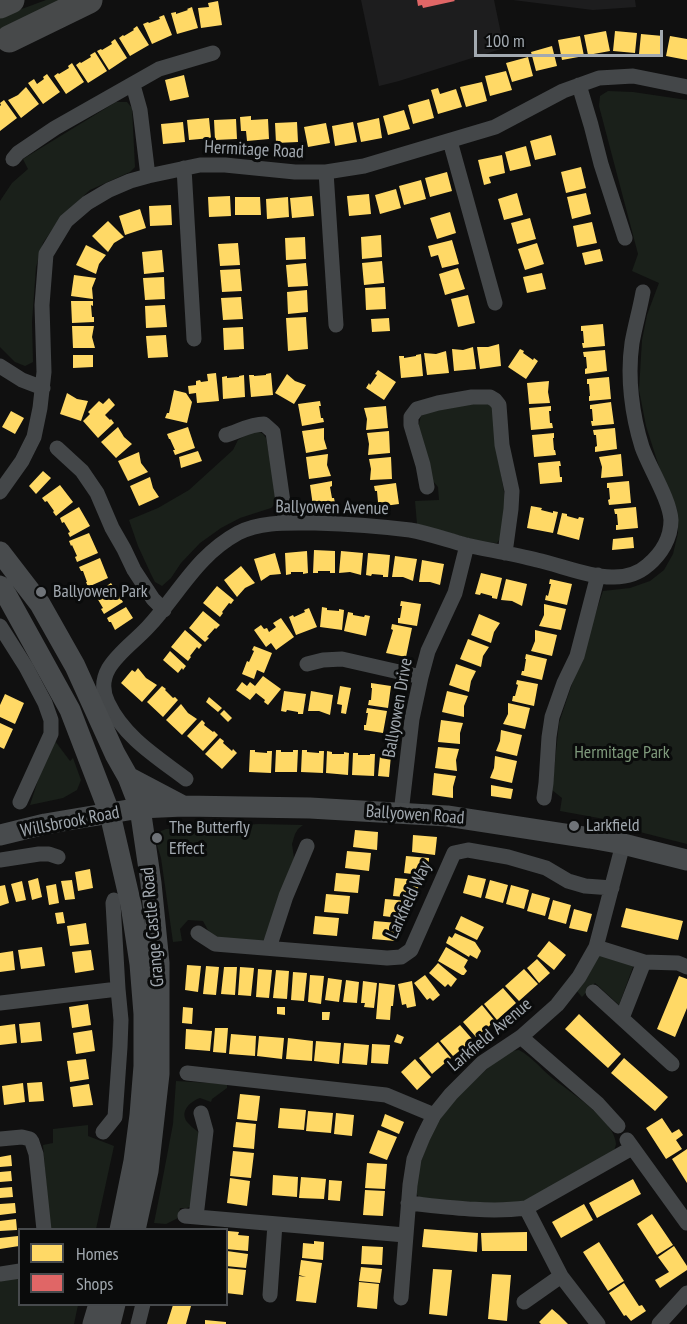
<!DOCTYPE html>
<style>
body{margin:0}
#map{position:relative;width:687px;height:1324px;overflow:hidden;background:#101010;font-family:"PT Sans Narrow",sans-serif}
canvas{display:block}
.legend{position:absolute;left:18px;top:1228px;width:210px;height:78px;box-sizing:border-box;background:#0a0b0b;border:2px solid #474a4d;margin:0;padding:8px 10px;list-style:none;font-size:18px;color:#a2a9b0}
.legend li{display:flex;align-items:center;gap:12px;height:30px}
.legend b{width:30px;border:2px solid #474a4d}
.scale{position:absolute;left:474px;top:30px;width:189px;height:27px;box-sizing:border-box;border:3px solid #a2a9b0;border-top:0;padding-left:8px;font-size:18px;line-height:21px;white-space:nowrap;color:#a2a9b0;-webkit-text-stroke:4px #0a0b0b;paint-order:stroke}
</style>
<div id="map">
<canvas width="687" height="1324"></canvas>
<ul class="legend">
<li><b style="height:16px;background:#ffd966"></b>Homes</li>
<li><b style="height:16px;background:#e06666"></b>Shops</li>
</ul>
<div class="scale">100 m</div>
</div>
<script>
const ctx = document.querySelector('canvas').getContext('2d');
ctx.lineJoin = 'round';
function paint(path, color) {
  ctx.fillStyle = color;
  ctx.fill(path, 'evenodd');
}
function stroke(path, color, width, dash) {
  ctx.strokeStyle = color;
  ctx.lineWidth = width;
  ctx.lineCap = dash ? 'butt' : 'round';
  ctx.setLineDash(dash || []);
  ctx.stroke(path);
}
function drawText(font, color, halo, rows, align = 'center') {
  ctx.font = font + ' "PT Sans Narrow",sans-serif';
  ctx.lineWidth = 6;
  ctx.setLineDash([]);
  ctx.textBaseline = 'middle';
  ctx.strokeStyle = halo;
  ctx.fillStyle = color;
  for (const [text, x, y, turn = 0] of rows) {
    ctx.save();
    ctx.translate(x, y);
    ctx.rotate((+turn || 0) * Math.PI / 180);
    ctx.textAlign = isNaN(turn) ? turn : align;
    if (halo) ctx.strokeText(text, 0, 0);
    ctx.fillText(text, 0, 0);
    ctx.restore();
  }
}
const built = new Path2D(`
 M361 0H494L504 48 399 81 379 86Z
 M513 0H635L636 7 593 10Z`);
const green = new Path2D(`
 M46 0H64L0 35V17Z
 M608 91 633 92 687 100V844L632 830 604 819 560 811 562 798 552 790 559 723 603 591 630 588 650 581 664 570 673 554 678 533 677 509 662 476 646 426 639 390 642 340 647 315 659 283 632 271 638 254 599 106 600 96Z
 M116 102H127L132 108 135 167 130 172 90 190 60 218 43 243 36 267 32 322 33 362 25 366 15 362 0 347V201L12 183 28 169 23 159Z
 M488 403 493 406 496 447 505 497V532L497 543 482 542 417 524 415 501 439 500 438 487 432 480 418 428 421 416 434 410 472 404Z
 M258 431 263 434 266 438 271 465 276 503 271 508 240 518 221 528 200 543 181 563 171 578 162 586 155 582 150 572 138 546 129 520 158 508 189 490 233 450 238 440 251 432Z
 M52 737 70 761 73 758 81 780 77 790 63 798 30 805Z
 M259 824 303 825 298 829 295 834 292 844 294 858 268 933 263 941 222 940 210 934 203 921 188 920 180 929 182 941 173 942 161 858 157 845 159 834 161 831 166 829Z
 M600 953 634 964 619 1005 595 983 582 997 575 989Z
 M519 1050C532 1057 540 1068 551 1077 568 1091 615 1120 616 1144 616 1145 614 1151 613 1153L527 1201 504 1204 420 1199 416 1193 417 1172 434 1128 455 1098 501 1056 511 1051Z
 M176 1081 227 1084V1088L212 1099 211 1102 200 1098C189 1102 178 1113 189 1124 192 1128 197 1130 200 1134L192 1206 187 1208H180L178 1218 166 1224 154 1223 159 1198 173 1124Z
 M88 1125V1136L114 1146 96 1229H50L43 1145 53 1143V1129Z
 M19 1278 20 1304 78 1305 74 1324H0V1281Z`);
const homes = new Path2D(`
 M218 1 222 25 201 28 198 8 209 7 208 3Z
 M192 7 198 28 177 34 171 13 176 12V14L188 10 187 9Z
 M164 15 172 35 152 44 143 24 148 22 149 23 160 19 159 17Z
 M137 26 149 45 130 56 119 38 123 35 124 36 134 30 133 29Z
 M606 31 610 51 588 55 584 35Z
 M615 31 637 33 635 53 613 51Z
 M641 34 663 36 661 56 639 54Z
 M580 36 584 56 562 60 558 40Z
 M670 36 687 39V60L666 56Z
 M115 39 127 58 109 70 97 51 101 49 102 50 112 44 111 42Z
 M552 46 557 66 536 71 531 52Z
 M95 52 107 71 88 83 76 65 80 62 81 63 91 57 90 55Z
 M528 57 533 76 512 82 506 63Z
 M72 63 84 82 66 94 54 76 58 73 59 74 69 68 68 66Z
 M506 71 512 90 490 96 485 76Z
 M47 74 60 92 43 104 28 83 34 79 37 84 44 79 43 77Z
 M184 75 189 97 170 101 165 80Z
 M482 82 487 101 466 107 460 87Z
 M26 87 39 104 21 118 8 100 18 95Z
 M438 88 440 94 456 89 462 107 438 114 431 90Z
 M429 99 434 118 413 124 408 105Z
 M4 100 17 118 0 131V106L1 105 0 103Z
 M404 110 410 129 388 135 383 116Z
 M251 116V120L268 119 269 139 247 141 246 131H241L240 117Z
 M209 118 211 138 189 140 187 120Z
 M379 118 382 138 361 142 357 123Z
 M236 119 237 139 215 140 214 120Z
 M183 122 185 142 163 144 161 124Z
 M297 122 298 142 276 143 275 123Z
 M353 122 357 142 335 146 332 126Z
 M326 123 330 143 308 147 304 127Z
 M551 135 556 155 535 160 530 141Z
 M526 146 531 166 510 171 505 152Z
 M502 155 505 173 489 177 491 183 484 185 478 160Z
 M581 167 586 188 566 193 561 172Z
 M447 172 452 191 430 197 425 178Z
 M421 180 426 199 404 205 399 186Z
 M396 189 401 208 380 214 375 195Z
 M517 193 523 215 504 220 498 199Z
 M586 193 591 214 572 219 567 197Z
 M369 194 371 214 349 216 347 196Z
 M230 196 231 216 209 217 208 197Z
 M312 196 314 216 292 218 290 198Z
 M235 197H260L261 215H235Z
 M288 197 289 217 267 219 266 199Z
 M171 205 172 225 150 226 149 206Z
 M140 209 146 228 125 235 119 216Z
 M450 212 456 233 437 239 430 218Z
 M530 218 536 239 517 244 511 223Z
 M108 221 124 237 114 243 108 252 92 236Z
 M592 222 597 243 577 247 573 226Z
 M381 235 382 257 362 259 361 237Z
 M305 237 306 259 286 260 285 238Z
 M452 240 459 264 442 268 438 255 431 257 428 246Z
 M238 243 240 265 220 266 218 244Z
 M537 243 544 264 525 270 518 249Z
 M86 245 106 255 99 264 96 274 76 265Z
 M600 249 603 261 585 265 582 253Z
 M162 250 164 272 144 274 142 252Z
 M382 261 384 283 364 285 362 263Z
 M306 263 308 286 288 287 286 265Z
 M458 268 465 289 445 295 439 274Z
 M240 269 242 291 222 292 220 270Z
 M542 273 546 289 527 293 523 277Z
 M74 275 96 278 92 288 93 299 71 296Z
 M164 277 165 299 145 300 143 278Z
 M385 287 386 309 366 310 365 288Z
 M307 290 308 312 288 314 287 292Z
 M468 295 475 323 458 327 451 299Z
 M241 297 243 319 223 320 221 298Z
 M71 301H93V306L91 305 92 317H94V322L72 323Z
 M165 305 167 327 146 328 145 306Z
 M306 317 308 349 288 351 286 318Z
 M389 318 390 331 372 332 371 319Z
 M603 324 605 346 583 348 582 343H584L583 331H581V326Z
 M72 326H94L92 337 95 348H73Z
 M243 327 244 349 224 350 223 328Z
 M166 335 168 357 148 358 146 336Z
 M499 344 501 366 480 369 477 347H488Z
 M473 347 476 369 454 371 452 349 463 350Z
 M520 349 524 351 523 353 533 360 534 358 538 361 526 379 508 367Z
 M605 350 607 371 585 374V369L587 368 586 357H584L583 352Z
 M446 351 449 373 427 375 424 353 436 354Z
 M421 354 423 376 401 378 399 356H404V358L416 356V355Z
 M73 355H93V367L73 368Z
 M378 370 396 382 384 400 366 388 369 383 370 385 377 375 375 374Z
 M216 373 219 401 197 403 196 393 189 394 188 386 196 385V381L200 380 201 382 208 381 207 374Z
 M271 373 273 395 251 397 249 375H254V376L266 375V374Z
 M287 374 295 381 306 385 294 404 275 393Z
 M244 375 245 397 223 399 222 377 227 376V378L239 377V376Z
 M609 377 611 399 589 401V396H590L589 384H587V379Z
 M549 381 548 392 550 403 529 404 527 383Z
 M174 390 186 393 192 402 187 423 165 418 167 413H169Z
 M67 393 77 399 88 401 81 421 60 414Z
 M109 398 115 405 105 415 110 420 111 419 114 423 98 438 83 421 90 414 88 412 99 401 103 404Z
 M320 401 321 406H319L321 418H323L324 422 302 426 298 404Z
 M611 402 614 424 592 426 591 421H593L592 409H590V405Z
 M386 406 388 428 366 430 367 419 364 408Z
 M551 406V411H549L550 423H552L553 428 531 430 529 408Z
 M11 411 24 418 15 434 2 427Z
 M118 427 124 437 132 444 116 458 101 442Z
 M188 427 195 448 175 455 173 450H175L170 439H169L167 434Z
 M324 428V439L327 449 306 453 302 431Z
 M615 428 617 449 595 452V447L597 446 596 435H594L593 430Z
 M389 431 390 453 368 455 369 444 367 433Z
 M554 433V438H553L554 450H555L556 455 534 457 532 435Z
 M198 451 202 461 181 468 179 457Z
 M139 452 141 463 148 472 128 481 118 461Z
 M328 454 327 465 331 476 309 479 306 457Z
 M621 454 623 476 601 478 602 467 599 457Z
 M391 457 392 479 370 480 371 469 369 459Z
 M560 461 561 466H559L560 477H562V482L540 484 538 463Z
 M43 471 51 478 36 494 29 486Z
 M150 477 153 488 159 497 139 506 130 486Z
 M332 481V486L330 487 332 498H334L335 503 313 506 310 485Z
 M629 481 631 503 609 505 608 500 610 499 609 488H607V483Z
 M396 483 399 504 377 507V503L378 502 377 491H375L374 486Z
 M60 485 73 502 56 516 53 512 54 511 47 501 45 502 42 498Z
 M531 506 542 508 541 510 553 513V511L558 512 553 533 527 528Z
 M79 507 90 526 70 537 68 533 70 532 64 522 62 523 60 518Z
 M636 507 638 528 616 530V525H618L617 514H615L614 509Z
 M562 513 567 514V516L578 519 579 517 584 518 579 540 557 534Z
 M89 533 98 553 77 562 75 557 77 556 72 545 71 546 69 541Z
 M633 537 634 548 612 550 613 539Z
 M314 550 335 551V573H330V571H318V573H313Z
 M307 551 308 573 303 574V572H291V574L286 575 285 553Z
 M341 551 363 553 361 575 350 572 339 573Z
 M275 553 281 574 270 575 261 581 254 559Z
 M368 553 390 555 388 577H383V575L372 574 371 576 366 575Z
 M395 556 417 559 413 581 403 577H392Z
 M100 558 108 578 88 587 86 582H87L83 571H81L79 567Z
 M422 560 444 564 440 585 430 582H419Z
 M241 566 255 583 245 588 237 597 224 580Z
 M481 573 502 578 497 599 492 598V596L481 593 480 595 475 594Z
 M506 579 527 584 522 606 512 601 501 600Z
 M550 579 572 584 567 605 545 600 546 595 548 596 551 584H549Z
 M111 583 123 602 104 614 101 609 103 608 97 598 95 599 93 595Z
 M217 586 234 600 231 604 229 603 222 612 223 613 220 617 203 603Z
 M401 601 421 604 417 626 398 623V618H400L402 606H400Z
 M544 604 566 609 561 630 539 626 544 615Z
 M126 607 133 618 115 630 111 622H109L107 618Z
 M322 607 327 608V610L339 611V609L344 610 342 630 320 627Z
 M309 608 317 627 296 635 289 617 293 615 294 617 305 612 304 610Z
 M203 611 220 625 216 629 215 628 207 637 209 638 205 642 189 628Z
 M348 612 353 613V615L364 617 365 615 370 616 366 636 344 631Z
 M479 614 500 623 494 632 491 643 471 635Z
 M281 618 294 637 276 650 271 643 266 647 254 630 261 625 264 629 267 628 269 632 276 627 273 623Z
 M392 624 412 628 406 657 386 653 393 630 391 629Z
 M185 630 202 645 199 649 197 647 190 656 191 657 188 661 171 647Z
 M535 630 557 635 552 656 531 651 535 641Z
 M468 639 489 647 483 656 481 667 460 659Z
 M254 646 272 653 264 673 257 670 254 679 242 674 247 661 249 662 254 651 252 650Z
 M170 651 186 666 183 670 182 668 178 673 163 660Z
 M526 654 547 659 542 680 521 675 522 671H524L526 659H525Z
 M456 664 476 671 471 681 469 692 449 685Z
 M138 668 146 678 157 685 142 702 121 683 132 670 135 672Z
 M263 676 281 689 268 705 264 702 265 700 256 693 250 700 236 690 242 682 247 686 250 682 255 686Z
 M517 680 538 684 534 706 512 701 513 696H515L518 685 516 684Z
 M371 683 391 686 388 708 368 705 369 700H371L372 688H371Z
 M162 686 166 689 165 690 173 698 175 697 178 700 163 717 147 702Z
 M340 686 351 688 346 714 341 713 342 705 337 704Z
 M284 691 306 694 303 714H298V712L287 710 286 712 281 711Z
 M311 691 333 695 330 715 319 711H308Z
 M447 691 468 696 464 706V717L442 712Z
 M5 694 24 703 15 724 0 717V705Z
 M209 697 222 708 218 712 206 702Z
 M508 703 530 708 525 729 503 724 508 714Z
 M181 704 188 713 197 719 182 735 166 720Z
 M367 708 387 711 383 733 364 730V725H366L368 713H366Z
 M224 710 232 718 228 722 220 714Z
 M202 720 205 723 204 725 213 732 214 731 218 735 203 751 187 736Z
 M441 720 463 723 460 733V744L438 742Z
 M0 723 13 729 4 749 0 747Z
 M501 730 522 735 517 756 496 751 500 741Z
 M220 738 224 741 223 743 232 751 233 749 237 753 222 769 205 754Z
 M438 747 459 749 456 760 457 771 435 768Z
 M250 750H255V752L267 753V751H272L271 773 249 772Z
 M276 750H281V752H293V750H298L297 772H275Z
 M302 750H307V752L319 753V751H324L323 773 301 772Z
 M327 751 332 752V754H344V752L349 753 348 775 326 773Z
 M353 753H358V755H370V754H375L374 776 352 775Z
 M386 754 391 755 389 777 378 776 380 756H386Z
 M495 756 517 761 512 783 490 778 494 768Z
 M434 773 456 776 453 787V798L432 795Z
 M491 785 513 789 511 799 491 796Z
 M355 830 378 832 377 850 353 847Z
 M413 835 437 837 435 855 412 852Z
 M347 851 371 853 369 871 345 868Z
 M406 856 429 858 428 876 404 873Z
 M90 869 93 888 78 891 75 872Z
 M336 873 360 875 358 893 334 891Z
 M468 875 486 879 481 898 463 893Z
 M38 878 42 897 32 900 28 881Z
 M395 878 419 880 417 898 393 896Z
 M72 880 75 899 65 900 61 881Z
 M490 880 508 885 503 903 485 898Z
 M22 881 26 900 16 902 11 884Z
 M56 884 59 903 49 905 46 886Z
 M5 885 9 903 0 906V886Z
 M511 885 529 890 524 909 506 904Z
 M532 893 550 898 545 916 527 911Z
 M326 894 350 896 348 914 324 912Z
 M385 899 408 901 407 919 383 916Z
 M553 900 571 905 566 924 548 919Z
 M626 908 683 921 678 940 621 927Z
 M574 909 592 914 587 932 569 928Z
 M63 912 65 923 57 924 55 913Z
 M315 916 339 918 337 936 313 934Z
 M461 916 484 927 477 940 455 929Z
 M374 921 398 923 396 941 372 939Z
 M86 923 89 944 70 946 67 926Z
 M455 933 475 942 481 951 477 959 470 955 469 957 446 943 449 936 452 938Z
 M549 941 566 955 554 970 537 956Z
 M42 947 45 966 21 969 18 950Z
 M446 947 468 960 464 967 467 971 464 975H462L438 961Z
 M91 950 94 970 75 973 72 952Z
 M13 951 15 970 0 972V953Z
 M537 959 550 973 539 983 527 968Z
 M438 963 457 979 451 987 448 984 445 987 429 973Z
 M187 965 201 966 198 992 185 990Z
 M206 966 219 967 216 995 203 994Z
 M224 967H237L235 995 221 994Z
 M240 967 254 968 251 996 238 995Z
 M258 969 272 970 269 998 256 997Z
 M524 969 538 984 519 1001 505 986Z
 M276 970 289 971 287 999 273 998Z
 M293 972 307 973 304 1001 291 1000Z
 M310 975 324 976 321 1004 308 1002Z
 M425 975 440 995 433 1001 430 998 427 1000 414 983Z
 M679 976 687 979V1008L675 1037 657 1029Z
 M328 978 342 980 339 1002 325 1000Z
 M346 980 359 982 357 1003 343 1002Z
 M363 981 377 983 374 1008 364 1007 365 1003H361Z
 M412 981 416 1006 407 1008 406 1004 402 1005 398 984Z
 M379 983 395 985 393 1006H391L390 1020 376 1019Z
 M503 988 516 1003 497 1020 484 1004Z
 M88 1004 91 1025 72 1028 69 1007Z
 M482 1005 495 1021 476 1037 463 1022Z
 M183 1007 193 1008 192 1024 182 1023Z
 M277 1007H285V1015L277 1014Z
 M322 1012H330L329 1020H322Z
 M579 1014 621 1054 608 1068 565 1029Z
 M40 1022 42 1041 21 1043 19 1024Z
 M15 1024 17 1043 0 1045V1026Z
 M460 1025 473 1040 453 1056 440 1041Z
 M215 1028H228L226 1053 213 1052Z
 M186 1029 212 1031 210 1051 185 1049Z
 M92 1030 95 1051 76 1054 73 1033Z
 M231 1034 256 1036 255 1056 229 1054Z
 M397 1034 404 1037 401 1044 394 1042Z
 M259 1036 284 1038 282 1059 257 1056Z
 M288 1038 313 1041 312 1061 286 1059Z
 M316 1041 341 1043 339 1064 314 1061Z
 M438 1042 451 1058 432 1074 419 1058Z
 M344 1043 369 1045 367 1065 342 1063Z
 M372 1044 390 1045 388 1064 371 1063Z
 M624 1058 668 1097 655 1111 611 1073Z
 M86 1059 89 1079 70 1082 67 1061Z
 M415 1059 431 1077 417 1090 401 1072Z
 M42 1082 44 1101 29 1102 27 1083Z
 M23 1083 25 1102 4 1105 2 1086Z
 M89 1084 93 1105 73 1107 70 1087Z
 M240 1094 260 1096 257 1121 237 1119Z
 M280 1108 306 1110 304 1130 278 1128Z
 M308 1111 333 1113 331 1133 306 1131Z
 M336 1113 354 1115 352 1136 334 1134Z
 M385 1114 404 1122 399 1134 381 1126Z
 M662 1118 672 1133 679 1129 683 1135 676 1140 682 1149 666 1159 646 1128Z
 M236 1122 256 1124 254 1149 233 1147Z
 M378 1130 397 1137 387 1160 369 1153Z
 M687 1149V1183L672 1159Z
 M233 1151 254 1153 251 1178 230 1176Z
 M11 1155 12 1166 0 1167V1157Z
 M367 1163 387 1164 385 1189 365 1188Z
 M11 1171 12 1181 0 1182V1172Z
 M273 1175 298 1177 297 1197 272 1195Z
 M301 1177 326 1179 324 1199 299 1198Z
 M230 1178 250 1181 247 1206 227 1203Z
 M633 1179 641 1194 597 1218 589 1203Z
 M329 1180 342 1181 340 1201 328 1200Z
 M12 1187 13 1197 0 1198V1188Z
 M365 1190 385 1191 383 1216 363 1215Z
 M15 1203 16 1213 0 1215V1204Z
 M584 1204 593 1220 561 1238 552 1222Z
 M652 1214 673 1245 657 1255 637 1224Z
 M16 1219 17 1230 0 1231V1221Z
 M424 1229 478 1233 477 1252 422 1247Z
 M228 1231 239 1232 238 1235 249 1236 248 1251 226 1249Z
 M527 1232V1251H482L481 1233Z
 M18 1236 19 1246 0 1249V1238Z
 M314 1241 324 1242 323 1260 302 1258 303 1243 314 1244Z
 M599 1242 624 1281 608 1291 583 1252Z
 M362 1246 383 1247 382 1265 361 1264Z
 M674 1246 687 1266V1270L660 1288 655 1280 669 1272 658 1257Z
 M227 1251 248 1254 246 1268 226 1266Z
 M301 1260 322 1263 316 1303 296 1301 299 1276 306 1277 299 1275Z
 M361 1267 382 1269 380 1283 359 1281Z
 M226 1268 246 1270 243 1295 226 1293Z
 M433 1269 452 1270 447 1316 429 1314Z
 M492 1274 511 1275 507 1321 488 1319Z
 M359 1282 379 1284 377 1309 357 1307Z
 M624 1283 639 1306 642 1305 646 1311 631 1321 626 1315 624 1316 609 1293Z
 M173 1305 191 1306 186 1324H167Z
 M552 1309 559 1315 568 1324H541L539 1322Z
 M205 1320 226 1322V1324H205Z`);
const shops = new Path2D(`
 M417 0H454L455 1 423 8 422 5 418 6Z`);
const street = new Path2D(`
 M133 85 140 110 148 176
 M579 85 591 125 601 164 625 238
 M450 141 495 303
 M13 159 18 153 55 128 159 69 213 53
 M184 168 194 339
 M326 172 336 325
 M0 366 22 380 43 388
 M226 435C239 431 251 424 264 424L273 432 286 523
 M57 448 82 471 97 493 112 528 124 549 134 570 153 599 164 610
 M427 487 423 465 411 425V417L417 409 438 403 472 397H490L495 400 499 405 502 445 512 491 511 509 505 553
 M0 492 22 461 34 437 40 408 44 372 42 305 46 254 66 221 87 203 109 190 130 181 148 176 200 165H225L295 172H326L364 166 495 127 563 91 599 78 633 76 687 87
 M0 626 26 667 45 703 51 720V734L20 802
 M307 664 323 660 342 659 421 677
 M186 779C157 757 124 737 108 703 91 669 128 649 148 627 179 594 196 556 238 533 261 521 290 523 315 523 347 524 378 526 410 530 428 533 447 540 466 545 489 550 514 554 537 560 560 565 592 578 614 577 626 577 639 573 648 565 661 554 671 538 671 520 670 500 649 467 642 447 632 415 627 377 632 343 635 326 640 309 643 292
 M544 798 546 783 549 737 552 717 564 683 577 656 598 575
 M401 813 412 719 421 677 428 651 455 593 467 545
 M0 860 39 854H49L58 857
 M198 933 215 944 387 958 401 957 411 950 454 853 468 850 508 857 546 868 568 881 585 886 612 888
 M596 947 644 962 678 963 687 967
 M269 948 286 896 307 846
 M593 992 672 1064
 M0 1003 118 989 113 903 114 900
 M622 1018 644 962
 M521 1037 598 1104 618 1126
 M187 1073 386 1095 434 1115
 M103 1132 115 1117 120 1047 121 1020 118 989
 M0 1139 22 1137 30 1139 32 1142 36 1154 44 1230
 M627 1140 687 1223
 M408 1203C446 1207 488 1213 526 1208L632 1148
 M526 1208 561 1276 598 1324
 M185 1216 405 1235
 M196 1217 206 1131 201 1113
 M0 1274 20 1271
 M270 1295 275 1224
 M401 1298 410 1185 414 1159 423 1137 434 1115 451 1094 482 1063 521 1037 557 1005 579 977 596 947 623 844
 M524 1302 561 1276
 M138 1324 143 1304
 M659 1324 687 1293`);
const secondary = new Path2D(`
 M0 552 40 604 75 666 115 754 128 777 140 808 151 883 159 963V1074L148 1171 135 1230
 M0 586 7 596 70 710 110 814 131 905 140 964 144 1014V1066L140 1115 134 1161 120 1230
 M128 777 183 806
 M0 835 45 824 140 808 183 806 310 808 447 816 590 838 623 844 687 860
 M93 1324 99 1304
 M110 1324 115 1304`);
const highway = new Path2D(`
 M0 5 11 0
 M9 39 89 0`);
const markers = [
 [41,592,6,"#6f7378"],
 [574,826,6,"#6f7378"],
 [157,838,6,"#6f7378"]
];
const streetNames = [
 ["Hermitage Road",254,150,3],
 ["Ballyowen Avenue",332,508,1],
 ["Ballyowen Drive",398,708,-80],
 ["Ballyowen Road",415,815,4],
 ["Willsbrook Road",70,822,-11],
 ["Larkfield Way",409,900,-65],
 ["Grange Castle Road",153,927,-95],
 ["Larkfield Avenue",490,1035,-40]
];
const poiNames = [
 ["Ballyowen Park",53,592],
 ["Larkfield",586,826],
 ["The Butterfly",169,828],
 ["Effect",169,849]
];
const parkNames = [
 ["Hermitage Park",622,753]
];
paint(built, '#1d1d1e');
paint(green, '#1a201a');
paint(homes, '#ffd966');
paint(shops, '#e06666');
stroke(street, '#444749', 15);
stroke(secondary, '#484b4d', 21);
stroke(highway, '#47494a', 27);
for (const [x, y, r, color] of markers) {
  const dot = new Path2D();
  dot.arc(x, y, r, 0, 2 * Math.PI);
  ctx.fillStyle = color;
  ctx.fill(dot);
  stroke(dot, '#0a0b0b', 2);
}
drawText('18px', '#a2a9b0', '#0a0b0b', streetNames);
drawText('18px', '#a2a9b0', '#0a0b0b', poiNames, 'left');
drawText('18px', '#7e997b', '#0a0b0b', parkNames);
</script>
